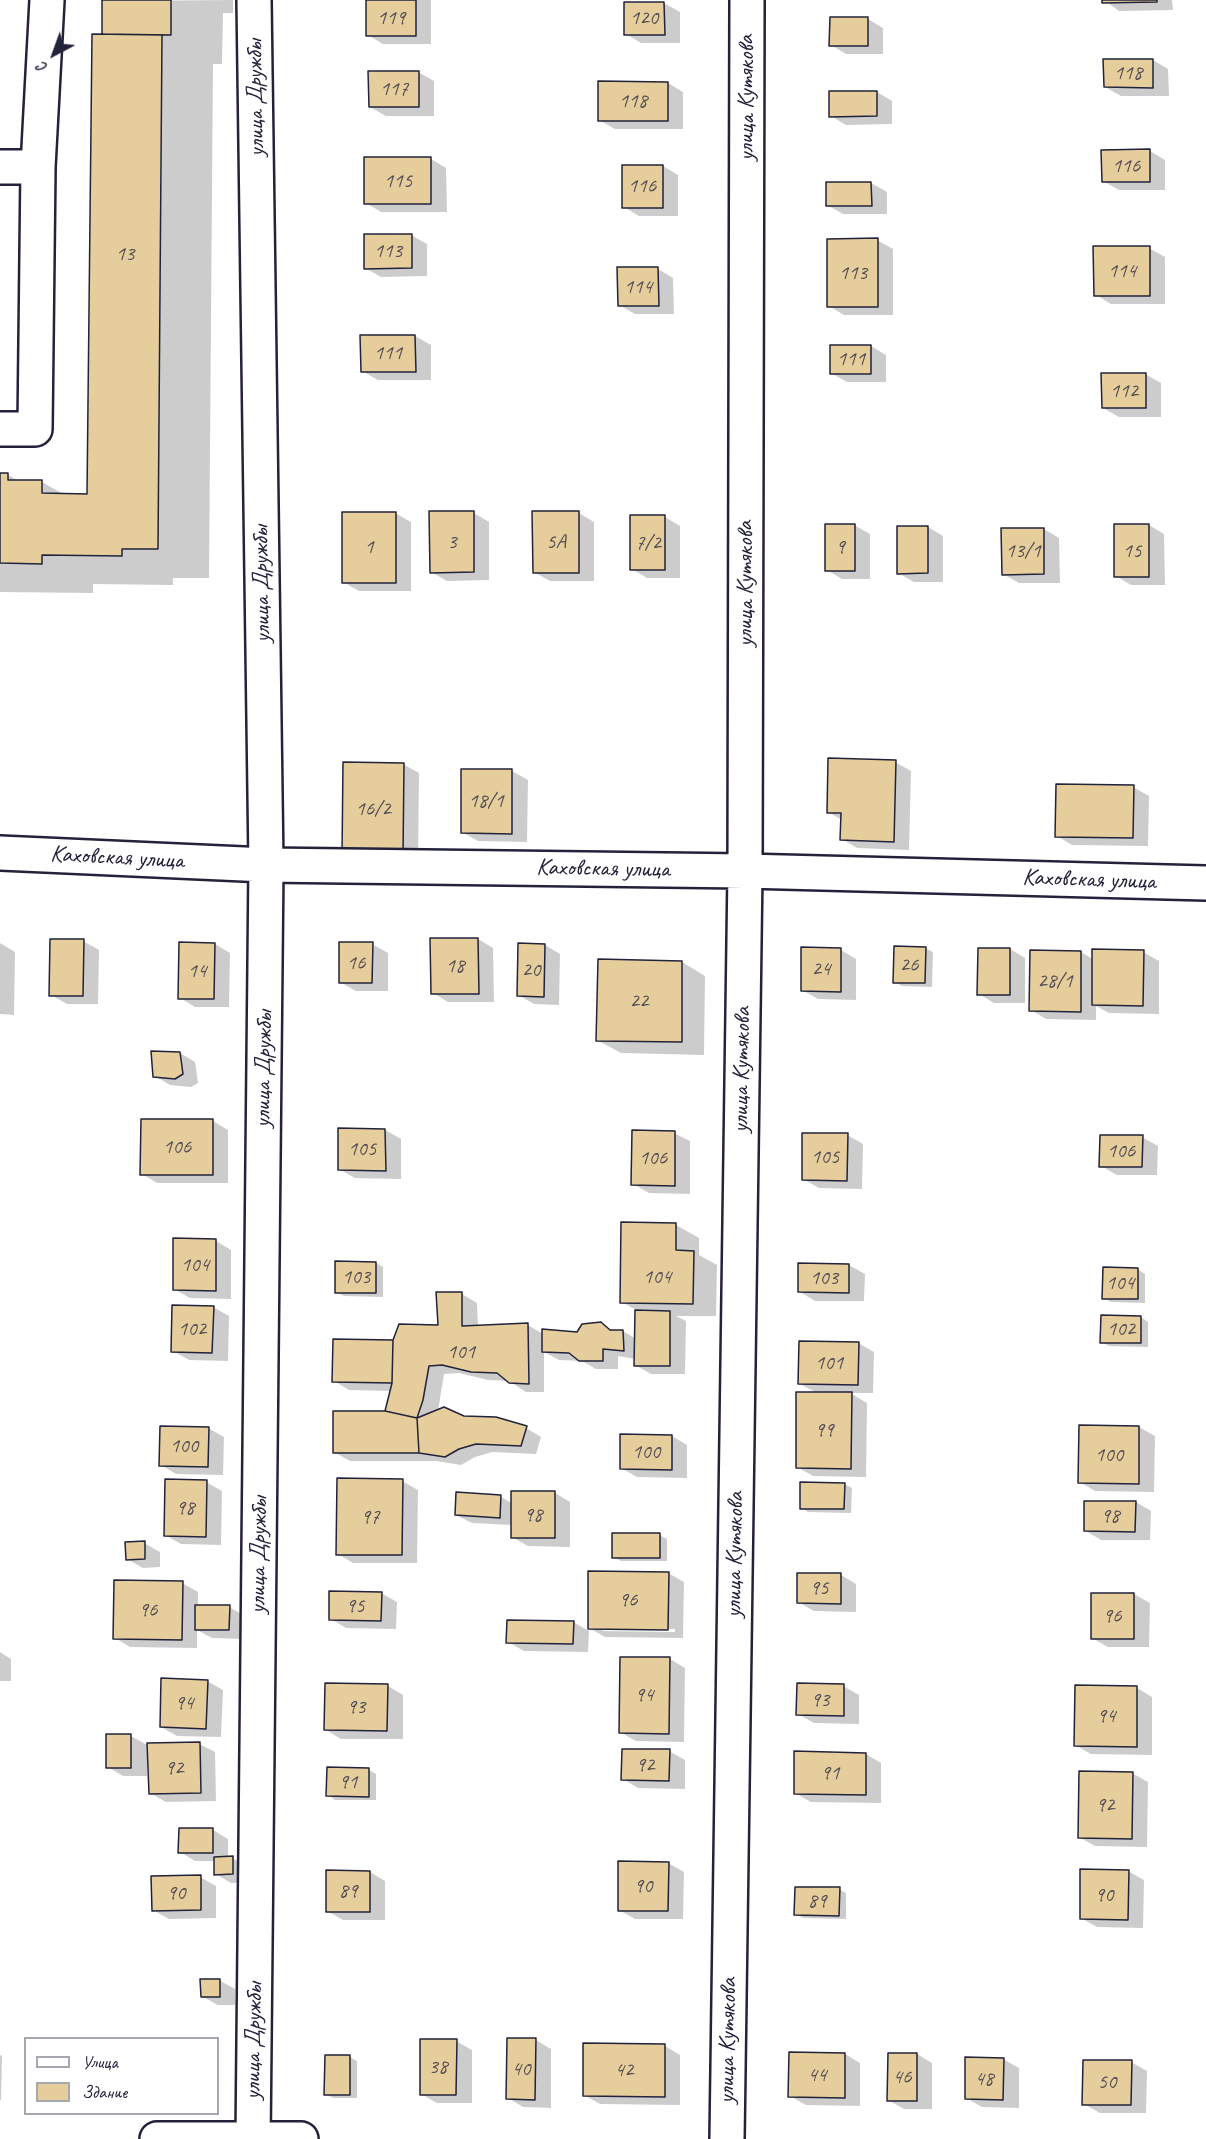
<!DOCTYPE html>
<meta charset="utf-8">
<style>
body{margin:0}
#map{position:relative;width:1206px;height:2139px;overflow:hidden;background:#fff;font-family:Caveat,sans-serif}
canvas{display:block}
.legend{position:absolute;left:24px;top:2037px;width:195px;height:78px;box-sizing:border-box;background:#fff;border:2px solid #a7a7b1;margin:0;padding:8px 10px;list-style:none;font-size:18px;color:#22223b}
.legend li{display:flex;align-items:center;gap:12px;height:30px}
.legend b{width:30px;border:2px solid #a7a7b1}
.north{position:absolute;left:24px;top:24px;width:60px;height:60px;-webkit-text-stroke:4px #fff;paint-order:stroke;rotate:221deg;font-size:16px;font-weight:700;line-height:24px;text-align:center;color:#22223b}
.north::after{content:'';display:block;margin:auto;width:21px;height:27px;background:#22223b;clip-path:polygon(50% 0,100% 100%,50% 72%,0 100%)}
</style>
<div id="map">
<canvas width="1206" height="2139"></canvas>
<ul class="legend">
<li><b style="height:8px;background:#fff"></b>Улица</li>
<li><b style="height:16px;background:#e6cd9c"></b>Здание</li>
</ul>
<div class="north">С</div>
</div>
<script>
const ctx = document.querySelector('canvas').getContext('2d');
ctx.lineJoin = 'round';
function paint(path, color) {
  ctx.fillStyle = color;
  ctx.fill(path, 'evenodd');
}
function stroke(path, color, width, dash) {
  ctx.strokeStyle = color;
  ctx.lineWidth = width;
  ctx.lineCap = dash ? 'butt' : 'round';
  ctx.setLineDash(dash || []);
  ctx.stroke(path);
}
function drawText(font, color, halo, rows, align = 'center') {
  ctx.font = font + ' Caveat,sans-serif';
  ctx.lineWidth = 4.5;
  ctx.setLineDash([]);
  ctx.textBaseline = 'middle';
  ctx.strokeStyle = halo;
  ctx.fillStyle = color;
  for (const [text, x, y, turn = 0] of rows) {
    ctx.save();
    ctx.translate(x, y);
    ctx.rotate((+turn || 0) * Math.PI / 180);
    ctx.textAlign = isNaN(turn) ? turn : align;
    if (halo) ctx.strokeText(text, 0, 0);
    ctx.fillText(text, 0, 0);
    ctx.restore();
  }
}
const shadow = new Path2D(`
 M233 0V13H223L222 64H213L209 578H173V585L93 584V593L0 592V475H8L19 481 42 482 65 495H89L104 1Z
 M367 0H431V44H383L368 35Z
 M1104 0H1172L1173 10 1119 11Z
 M664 3 680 12V43H641L626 34Z
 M868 19 883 28V54H846L831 45Z
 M1153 60 1168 69 1169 96H1121L1105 87Z
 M418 72 434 81V116H386L370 107Z
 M668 83 683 92V129H615L599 120Z
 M877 92 892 101V124L846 125 831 116Z
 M1150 151 1165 160V190H1119L1103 181Z
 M431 159 446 168 447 212H381L366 203Z
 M663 166 678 175V216H639L624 207Z
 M871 183 887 192V214H843L827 205Z
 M411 235 427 244V276L381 277 365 268Z
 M877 240 893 249V315H844L829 306Z
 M1149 248 1165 257V304H1111L1096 295Z
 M658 269 673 278 674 314H635L619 305Z
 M362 336H415L431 345V380H378L362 371Z
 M871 346 886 355V382H847L831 373Z
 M1145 374 1161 383V417H1119L1103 408Z
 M395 513 411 522V591H359L343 582Z
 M474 513 489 522V580L447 581 431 572Z
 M579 513 594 522V581H550L534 572Z
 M665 517 680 526V578H647L632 569Z
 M854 525 870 534V579H842L827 570Z
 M1149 525 1164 534 1165 585H1131L1116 576Z
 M928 527 943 536V582H914L898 573Z
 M1044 529 1059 538 1060 583H1019L1003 574Z
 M895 762 911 771 909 850 857 848 842 839V820L828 812Z
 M403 764 419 773 418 864H359Z
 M462 770 512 771 528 780 527 842 478 841 462 832Z
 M1133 787 1149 796 1148 846 1072 845 1057 836Z
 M478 939 493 948 494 1002H448L433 993Z
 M83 941 99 950 98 1004H67L51 995Z
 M0 943 15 952 14 1015 0 1014Z
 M215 944 230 953 229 1007H195L180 998Z
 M372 944 388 953V991H356L340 982Z
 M545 945 560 954 559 1005 534 1004 518 995Z
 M925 948 933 952 932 987 902 986 895 982Z
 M1010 949 1025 958V1003H994L979 994Z
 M841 950 856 959V1000L818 999 802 990Z
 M1081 952 1094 960 1143 952 1159 961V1014L1109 1013 1096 1006V1020L1046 1019 1031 1010Z
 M599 961 682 962 705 976 704 1055 621 1053 597 1040Z
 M180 1053 195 1062 198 1083 191 1087 170 1085 155 1076Z
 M213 1121 228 1130V1183H157L142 1174Z
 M339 1129 385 1130 401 1139V1179L355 1178 339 1169Z
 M674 1133 690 1141V1194L649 1193 633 1184Z
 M847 1135 863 1144 862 1189 819 1188 803 1179Z
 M1142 1137 1158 1146 1157 1175H1117L1101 1166Z
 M676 1225 699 1238V1255L717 1265 716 1316H676L686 1321 685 1374H651L635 1365V1359L618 1356V1369H596L582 1361 559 1360 544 1352V1392H526L509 1381 488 1380 459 1373 444 1374 438 1411 526 1428 541 1437 536 1454 492 1452 475 1457 461 1465 436 1461H350L334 1452 386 1413 392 1391 349 1390 334 1381 394 1341 440 1327 462 1294 477 1303 478 1327 528 1325 543 1334 578 1333 601 1324 614 1331H623L636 1339V1310L622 1302Z
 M216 1241 231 1250V1299L190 1298 174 1289Z
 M376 1263 383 1267V1297L344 1296 336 1292Z
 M849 1265 865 1274 864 1301H815L800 1292Z
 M1137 1269 1145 1274V1303L1111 1302 1104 1298Z
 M213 1307 229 1316 228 1361 189 1360 173 1351Z
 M1141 1317 1148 1322V1347L1109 1346 1102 1342Z
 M858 1343 874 1352 873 1393H850L867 1403 866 1477 813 1476 797 1467 817 1393 800 1384Z
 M1080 1427H1139L1155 1436 1154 1492 1095 1491 1080 1482Z
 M208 1428 224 1437 223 1475 176 1474 161 1465Z
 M672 1436 687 1445V1478L637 1477 621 1468Z
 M402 1481 418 1490 417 1563H353L338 1554Z
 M206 1482 222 1491 221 1545 181 1544 165 1535Z
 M844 1484 852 1488 851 1513 808 1512 801 1508Z
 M555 1493 570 1502V1547L528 1546 512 1537V1525L472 1523 456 1515 501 1497 513 1504Z
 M1136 1502 1151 1511 1150 1540H1101L1086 1531Z
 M659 1535 667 1539V1561H621L613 1557Z
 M144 1543 160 1552V1567L143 1568 127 1559Z
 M668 1573 684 1582 683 1638 605 1637 589 1628ZM603 1628 675 1629V1632L603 1631Z
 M841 1575 856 1584V1612L814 1611 798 1602Z
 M182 1583 198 1592V1606L229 1607 245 1616 244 1639 212 1638 197 1630V1648L130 1647 115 1638Z
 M381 1593 397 1602 396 1629 346 1628 331 1619Z
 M1134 1594 1150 1603 1149 1647H1108L1092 1638Z
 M573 1622 589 1631 588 1652 524 1651 508 1642Z
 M0 1652 11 1659V1681H0Z
 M670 1659 685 1668 684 1742 636 1741 620 1732Z
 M207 1681 223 1690 221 1737 177 1736 161 1727Z
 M388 1686 403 1695V1739H341L326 1730Z
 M843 1686 859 1695V1724L814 1723 798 1714Z
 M1137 1688 1152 1697V1755L1091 1754 1075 1745Z
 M131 1736 149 1746 199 1744 215 1752 216 1801 166 1802 150 1793 149 1761H147V1776H123L108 1767Z
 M669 1751 685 1760V1789L638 1788 623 1779Z
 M866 1754 881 1763V1803L811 1802 795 1793Z
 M369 1770 376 1774V1800H335L328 1795Z
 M1132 1773 1148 1782 1147 1847 1095 1846 1079 1837Z
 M213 1830 228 1839V1858H232L248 1867 249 1882 231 1883 216 1874 215 1861H195L180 1852Z
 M668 1863 684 1872 683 1919H635L619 1910Z
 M1128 1871 1144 1880 1143 1928 1097 1927 1081 1918Z
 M370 1872 385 1881V1920H343L327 1911Z
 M200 1877 216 1886V1918L169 1919 153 1910Z
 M839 1889 846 1893V1919L803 1918 796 1914Z
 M219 1980 235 1989V2005H218L203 1997Z
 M536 2040 551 2049V2108L523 2107 508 2098Z
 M456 2041 472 2050V2103H437L421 2094Z
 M665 2046 680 2055V2105L600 2104 584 2095Z
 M845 2054 860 2063V2106L806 2105 790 2096Z
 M917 2054 932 2063V2109H904L888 2100Z
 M0 2055 2 2056 1 2100H0Z
 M350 2057 357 2061V2098H333L326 2094Z
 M1003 2059 1019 2068V2108L982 2107 966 2098Z
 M1131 2062 1147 2071 1146 2113H1100L1084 2104Z`);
const building = new Path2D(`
 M102 0H171V35L102 34Z
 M366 0H416V36H366Z
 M1102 0H1157V2L1102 3Z
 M624 2H664L665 35H624Z
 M830 17H868V46H829Z
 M92 34 162 35 158 549H122V556L42 555V564L0 563V473H8V480H42V493L87 494Z
 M1103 59H1153V88L1104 87Z
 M368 71H419V107H369Z
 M598 81 668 82V121H598Z
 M829 91H877V116L829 117Z
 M1150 149V182H1102L1101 150Z
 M364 157H431V204H364Z
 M622 165H663V208H622Z
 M826 182H871L872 206H826Z
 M364 234H412V268L364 269Z
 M878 238V307H827V239Z
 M1093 246H1150V296H1094Z
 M617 267H658L659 306H618Z
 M360 335H415L416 372H361Z
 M830 345H871V374H830Z
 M1101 373H1146V408H1102Z
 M429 511H474V572L430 573Z
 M532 511H579V573H533Z
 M342 512H396V583H342Z
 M630 515H665V570H630Z
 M825 524H855V571H825Z
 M1114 524H1149V577H1114Z
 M897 526H928V573L897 574Z
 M1001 528H1044V574L1002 575Z
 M828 758 896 760 894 842 840 840 841 813H827Z
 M343 762 404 763 403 856H342Z
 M461 769H512V834L461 833Z
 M1056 784 1134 785 1133 838 1055 837Z
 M430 938H478L479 994H431Z
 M50 939H84L83 996H49Z
 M179 942 215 943 214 999H178Z
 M339 942H373L372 983H339Z
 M518 943 545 944 544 997 517 996Z
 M894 946 926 947 925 983H893Z
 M801 947 841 948V992L801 991Z
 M978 948H1010V995H977Z
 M1092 949 1144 950 1143 1006 1092 1005Z
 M1030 950 1081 951V1012L1029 1011Z
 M598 959 682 961V1042L596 1041Z
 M151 1051 180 1052 183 1074 175 1079 153 1077Z
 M141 1119H213V1175H140Z
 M338 1128 385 1129 386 1171 338 1170Z
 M632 1130 675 1131V1186L631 1185Z
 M802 1133H848L847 1181 802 1180Z
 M1100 1135H1143L1142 1167H1099Z
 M621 1222 676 1223V1250L694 1251 693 1304 620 1303Z
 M173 1238 216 1239V1291L173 1290Z
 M335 1261 376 1262V1293H335Z
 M798 1263 849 1264V1293L798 1292Z
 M1103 1267 1138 1268V1299H1102Z
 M436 1292H462V1326L528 1323 529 1384 509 1383 497 1373 471 1372 442 1365 429 1366 423 1400 417 1418 385 1411 392 1383 393 1340 399 1324 438 1325Z
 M172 1305 214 1306 212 1353 171 1352Z
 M635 1310 670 1311V1366H634Z
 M1101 1315 1141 1316V1343H1100Z
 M601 1322 610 1330H623L624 1351 603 1349V1361H579L569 1353 542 1352V1329L577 1332 582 1324Z
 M333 1339 393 1340 392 1383 332 1382Z
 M799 1341 859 1342 858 1385 798 1384Z
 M796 1392H852L851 1469 796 1468Z
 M444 1407 464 1416 496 1417 527 1426 521 1446 476 1444 459 1449 445 1457 419 1453 417 1418Z
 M333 1411H385L417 1418 419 1453H333Z
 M1079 1425 1139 1426V1484L1078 1483Z
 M160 1426 209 1427 208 1467 159 1466Z
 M620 1434 672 1435V1470L620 1469Z
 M337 1478 403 1479 402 1555H336Z
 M165 1479 207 1480 206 1537 164 1536Z
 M800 1482 845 1483 844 1509H800Z
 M511 1491H555V1538H511Z
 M456 1492 501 1495 500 1518 455 1515Z
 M1084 1501H1136L1135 1532 1084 1531Z
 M612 1533H660V1558H612Z
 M145 1541V1559L126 1560 125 1542Z
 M588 1571 669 1572 668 1630 588 1629Z
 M797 1573H841V1604L797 1603Z
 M114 1580 183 1581 182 1640 113 1639Z
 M329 1591 382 1592 381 1621 329 1620Z
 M1091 1593H1134V1639H1091Z
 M195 1605H230L229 1630H195Z
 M507 1620 574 1621 573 1644 506 1643Z
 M620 1657H670L669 1734 619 1733Z
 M161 1678 208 1680 206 1729 160 1727Z
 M325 1683 388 1684 387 1731 324 1730Z
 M797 1683 844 1684V1716L796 1715Z
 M1075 1685 1137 1686V1747L1074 1746Z
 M106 1734H131V1768H106Z
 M200 1742 201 1793 149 1794 147 1743Z
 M622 1749H670L669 1781 621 1780Z
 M794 1751 866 1753V1795L794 1794Z
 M327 1767 369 1768V1797L326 1796Z
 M1079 1771 1133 1772 1132 1839 1078 1838Z
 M179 1828H213V1853H178Z
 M233 1856V1874L214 1875V1857Z
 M618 1861 669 1862 668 1911H618Z
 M1080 1869 1129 1870 1128 1920 1080 1919Z
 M326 1870 370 1871V1912H326Z
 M201 1875V1910L152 1911 151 1876Z
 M795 1887H840L839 1916 794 1915Z
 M200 1979H220V1997H201Z
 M507 2038H536L535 2100 506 2099Z
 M420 2039H457L456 2095H420Z
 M583 2043 665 2044V2097L583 2096Z
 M789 2052 845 2053V2098L788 2097Z
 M888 2053H917V2101H887Z
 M325 2055H350V2095H324Z
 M965 2057 1004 2058 1003 2100 965 2099Z
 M1083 2060H1132L1131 2105H1082Z`);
const minor = new Path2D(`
 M0 167H38L47 0
 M0 429H35L38 167
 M0 853 266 865 745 871 1206 883
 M157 2139H301
 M253 2139 266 865 254 0
 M727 2139 745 871 747 0`);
const numberNames = [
 ["119",391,18],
 ["120",644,18],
 ["118",1128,73],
 ["117",394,89],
 ["118",633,101],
 ["116",1126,166],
 ["115",398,181],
 ["116",642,186],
 ["113",388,251],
 ["13",125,254],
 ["114",1122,271],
 ["113",853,273],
 ["114",638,287],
 ["111",388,353],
 ["111",851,359],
 ["112",1124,391],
 ["3",452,542],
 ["5А",556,542],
 ["7/2",648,543],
 ["1",369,547],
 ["9",840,547],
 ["13/1",1023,551],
 ["15",1132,551],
 ["18/1",486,801],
 ["16/2",373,809],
 ["16",356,963],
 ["26",909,965],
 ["18",455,966],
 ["24",821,969],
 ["20",531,970],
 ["14",197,971],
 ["28/1",1055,981],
 ["22",639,1001],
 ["106",177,1147],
 ["105",362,1149],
 ["106",1121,1151],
 ["105",825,1157],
 ["106",653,1158],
 ["104",195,1265],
 ["103",356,1277],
 ["104",657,1277],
 ["103",824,1278],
 ["104",1120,1283],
 ["102",192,1329],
 ["102",1121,1329],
 ["101",461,1352],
 ["101",829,1363],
 ["99",824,1430],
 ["100",184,1446],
 ["100",646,1452],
 ["100",1109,1455],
 ["98",185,1508],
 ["98",533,1515],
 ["98",1110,1516],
 ["97",370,1517],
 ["95",819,1588],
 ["96",628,1600],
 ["95",355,1606],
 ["96",148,1610],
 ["96",1112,1616],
 ["94",644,1695],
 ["93",820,1700],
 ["94",184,1703],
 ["93",356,1707],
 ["94",1106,1716],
 ["92",645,1765],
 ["92",174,1768],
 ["91",830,1773],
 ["91",348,1782],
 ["92",1105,1805],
 ["90",643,1886],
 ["89",348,1891],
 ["90",176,1893],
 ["90",1104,1895],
 ["89",817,1901],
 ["38",438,2067],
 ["40",521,2069],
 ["42",624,2070],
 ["44",817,2075],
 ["46",902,2077],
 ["48",984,2079],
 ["50",1107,2082]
];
const streetNames = [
 ["улица Дружбы",256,98,-91],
 ["улица Кутякова",747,98,-90],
 ["улица Дружбы",262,584,-91],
 ["улица Кутякова",746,584,-90],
 ["Каховская улица",117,858,3],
 ["Каховская улица",603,869,1],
 ["Каховская улица",1089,880,2],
 ["улица Дружбы",264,1069,-89],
 ["улица Кутякова",742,1070,-89],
 ["улица Дружбы",259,1555,-89],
 ["улица Кутякова",735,1555,-89],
 ["улица Дружбы",254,2041,-89],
 ["улица Кутякова",728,2041,-89]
];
paint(shadow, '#0003');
paint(building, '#e6cd9c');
stroke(building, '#22223b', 1.5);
stroke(minor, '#22223b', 38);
stroke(minor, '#fff', 33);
drawText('21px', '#534d53', null, numberNames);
drawText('24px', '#22223b', '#fff', streetNames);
</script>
